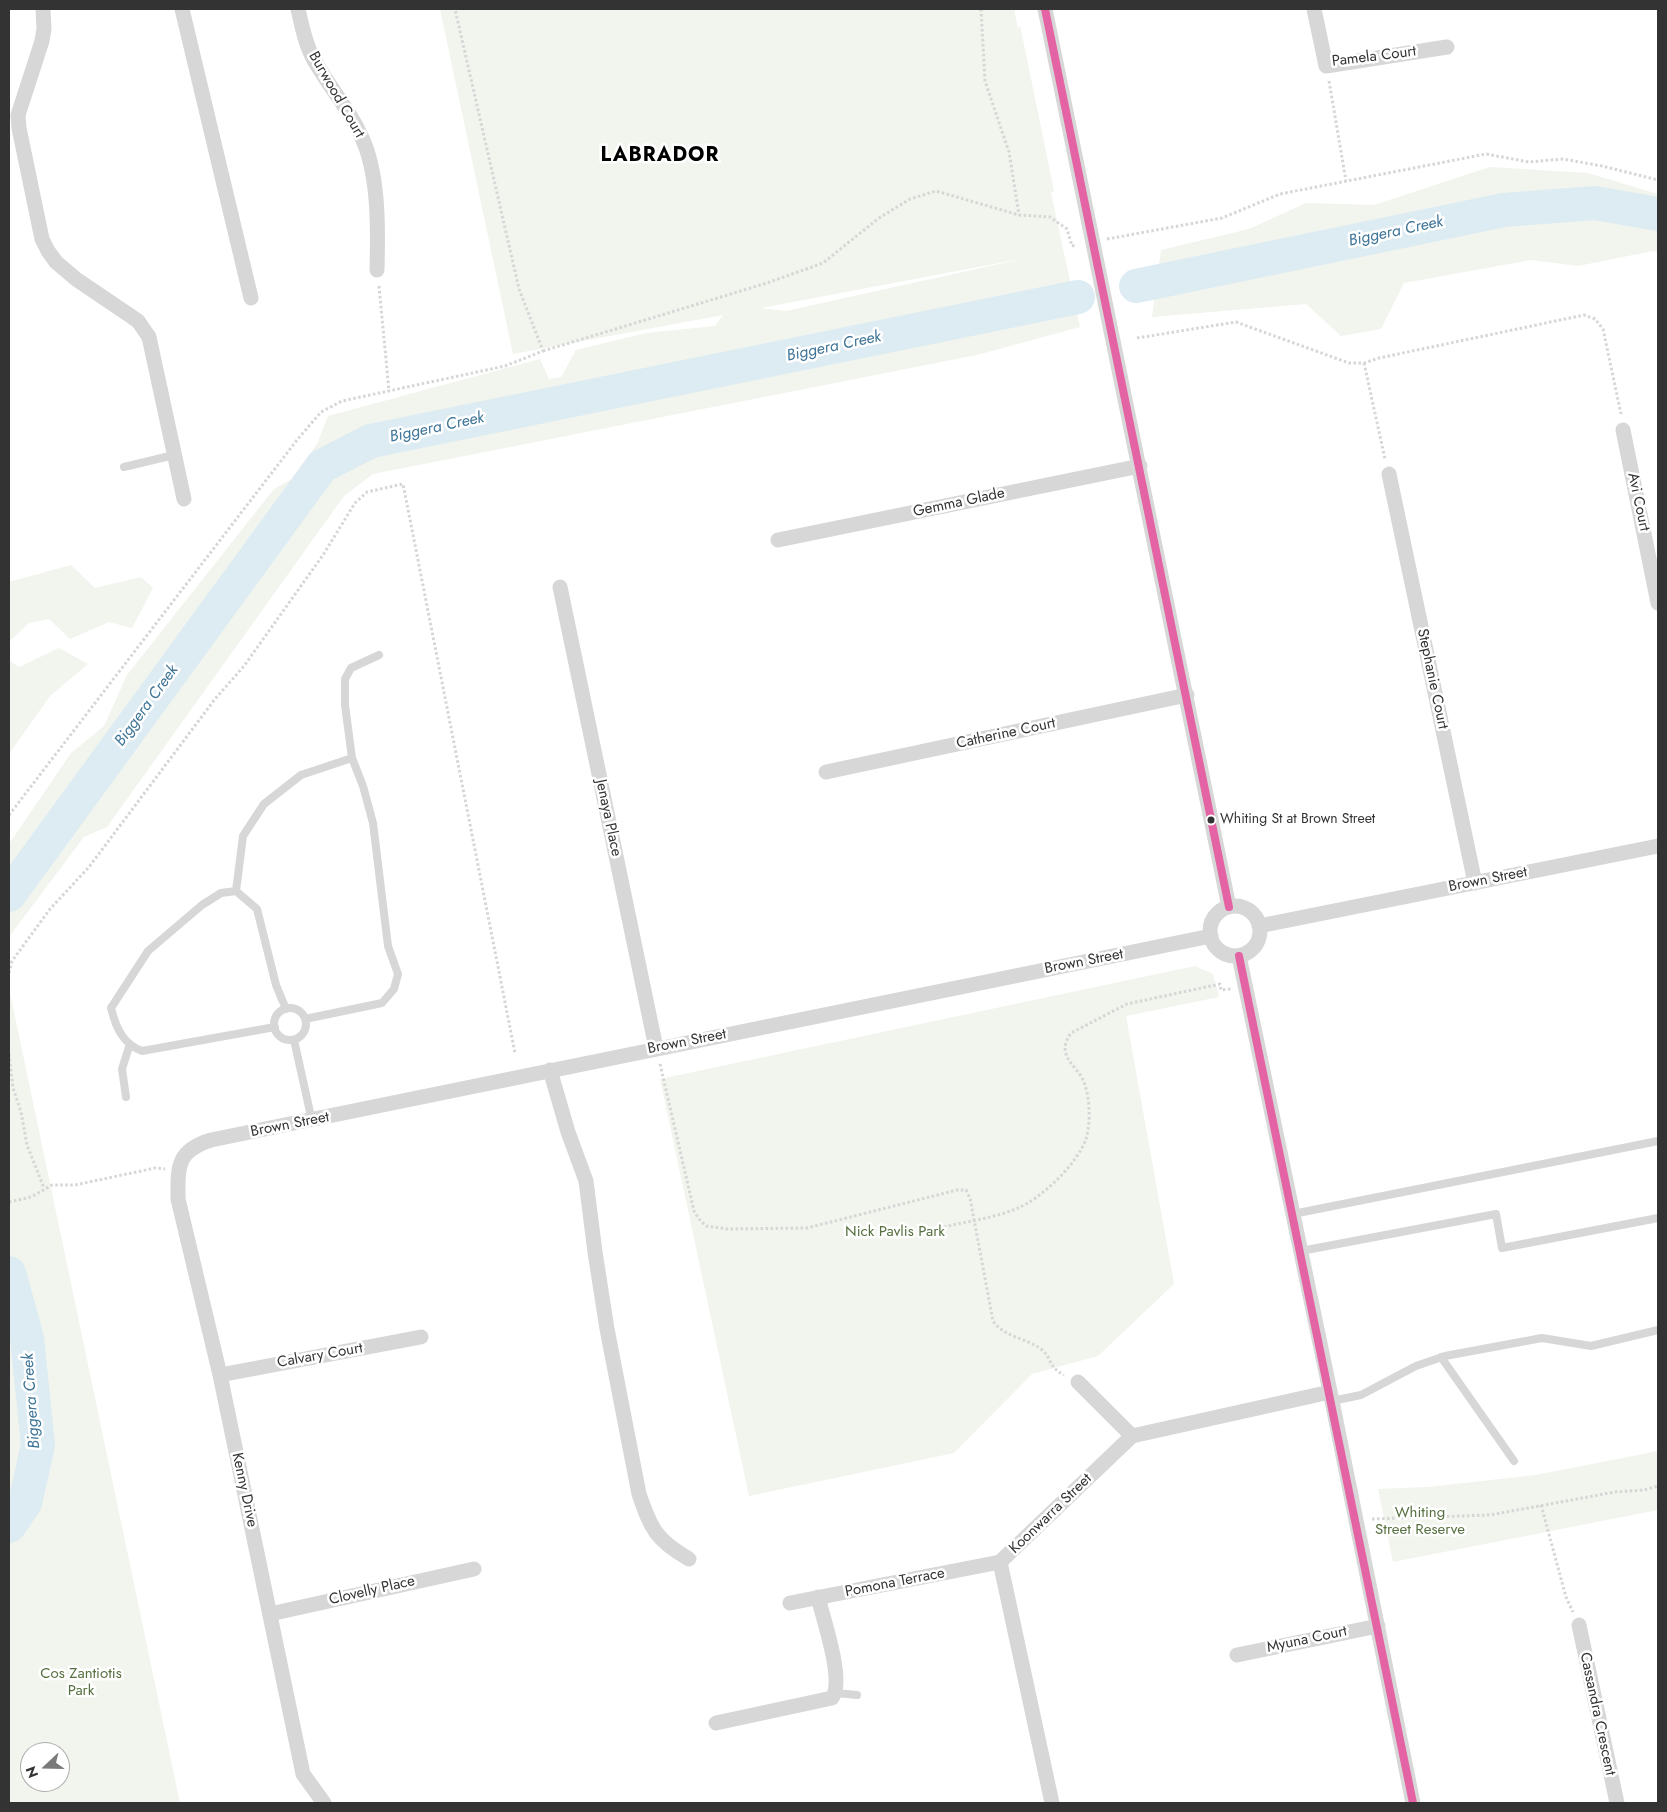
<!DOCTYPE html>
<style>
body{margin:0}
#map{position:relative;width:1667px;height:1812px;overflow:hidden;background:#fff;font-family:Jost,sans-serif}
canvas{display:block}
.frame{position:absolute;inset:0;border:10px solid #333;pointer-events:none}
.north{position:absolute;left:20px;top:1742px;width:50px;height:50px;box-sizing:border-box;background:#fff;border:1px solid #adadad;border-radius:50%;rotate:249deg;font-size:14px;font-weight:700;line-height:20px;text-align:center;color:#333}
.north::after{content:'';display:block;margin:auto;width:18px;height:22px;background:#7a7a7a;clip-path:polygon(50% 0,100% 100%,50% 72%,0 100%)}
</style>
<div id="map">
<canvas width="1667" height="1812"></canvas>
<div class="frame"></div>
<div class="north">N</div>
</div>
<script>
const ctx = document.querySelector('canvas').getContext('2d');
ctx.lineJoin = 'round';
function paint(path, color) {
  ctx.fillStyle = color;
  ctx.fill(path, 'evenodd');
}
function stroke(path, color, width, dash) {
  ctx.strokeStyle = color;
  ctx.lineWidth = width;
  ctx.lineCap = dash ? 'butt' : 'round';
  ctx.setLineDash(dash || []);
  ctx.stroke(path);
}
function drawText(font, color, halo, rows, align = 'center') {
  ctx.font = font + ' Jost,sans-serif';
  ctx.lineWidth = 5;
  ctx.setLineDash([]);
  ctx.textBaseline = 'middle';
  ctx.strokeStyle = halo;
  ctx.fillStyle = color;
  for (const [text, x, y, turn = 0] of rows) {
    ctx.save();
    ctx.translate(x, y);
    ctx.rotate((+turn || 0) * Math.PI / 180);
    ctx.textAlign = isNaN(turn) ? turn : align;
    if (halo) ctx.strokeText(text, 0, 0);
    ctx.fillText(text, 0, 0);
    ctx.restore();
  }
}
const green = new Path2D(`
 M440 9H1014L1018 29 1020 25 1054 191 1051 193 1080 327 977 355 373 474 344 496 107 827 84 837 9 937V844L71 753 104 726 127 675 274 489 292 479 317 444 328 416 540 359 549 379 561 377 576 350 646 333 715 326 723 315 513 354ZM1026 258 786 311 760 308H761Z
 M1490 167 1588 173 1658 194V252L1653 251 1578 266 1531 260 1404 283 1381 329 1341 336 1306 304 1152 317 1161 250 1249 229 1306 203 1374 205Z
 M71 565 95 588 141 577 153 588 132 628 109 622 70 639 49 619 29 623 9 642V582Z
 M59 648 88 664 50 696 9 754V660L19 667Z
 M1195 966 1213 974 1219 997 1126 1016 1174 1284 1098 1356 1032 1374 954 1453 749 1496 660 1079Z
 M9 988 180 1803H9ZM30 1752H60V1782H30Z
 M1658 1451V1510L1393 1562 1378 1489 1428 1487 1536 1475Z`);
const river = new Path2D(`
 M1136 286 1504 210 1595 203 1658 214
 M9 895 322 466 371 441 1078 297
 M9 1273 27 1338 38 1445 25 1503 9 1526`);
const path = new Path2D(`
 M981 9 985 81 1009 152 1019 215
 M1329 81 1346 181
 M1107 239 1222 218 1280 194 1486 154 1529 162 1563 159 1602 166 1658 180
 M379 286 389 391
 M1137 338 1236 322 1349 363H1364L1379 358 1584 315 1595 319 1603 329 1621 414
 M543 351 767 283 823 263 879 218 910 199 936 191 1019 215 1050 217 1067 229 1072 246 1077 245
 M1364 363 1385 459
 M9 815 297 440 321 412 342 401 505 366 543 351 519 289 455 9
 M9 973 12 961 50 909 89 867 215 699 244 666 323 555 355 503 367 492 403 484 515 1053
 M9 1054 13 1088 21 1112 27 1145 44 1188
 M660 1064 694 1211 699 1219 706 1226 728 1229 807 1228 957 1190H966L970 1198 993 1321C1004 1337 1026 1338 1041 1349 1053 1359 1047 1366 1064 1375
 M9 1202 31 1197 52 1185H75L155 1168 165 1169
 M944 1227C968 1221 995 1218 1018 1208 1042 1198 1077 1164 1086 1139 1091 1122 1090 1099 1084 1082 1076 1064 1055 1056 1071 1033L1127 1004 1220 984 1221 990 1231 989
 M1541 1505 1566 1597 1573 1612
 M1372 1519 1490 1515 1615 1492 1644 1490 1658 1486`);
const lane = new Path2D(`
 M124 467 174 455
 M236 891 243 836 264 804 301 775 352 758
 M274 1024a16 16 0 1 1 32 0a16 16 0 1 1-32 0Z
 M305 1019 382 1003 394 989 398 974 388 946 373 823 363 786 352 758 345 705V679L351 668 379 655
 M275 1027 142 1051C123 1044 116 1028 111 1008L148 951 202 905 221 893 236 891 257 909 276 985 286 1009
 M294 1040 312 1121
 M126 1097 122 1069 129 1047
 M1293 1214 1658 1141
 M1301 1251 1496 1214 1502 1248 1658 1218
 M1441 1357 1514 1461
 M1332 1401 1361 1395 1416 1366 1445 1356 1542 1338 1591 1346 1658 1330
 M836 1693 857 1695`);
const street = new Path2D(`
 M43 9 44 29 42 41 18 115 19 128 42 239 48 251 56 262 76 279 138 321 149 337 184 499
 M182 9 251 298
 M298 9C302 26 305 44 314 60 330 88 353 114 365 145 379 182 378 232 377 270
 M1045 9 1229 907
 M1314 9 1326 66 1447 47
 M1623 430 1658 603
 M1389 474 1475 883
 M778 540 1140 466
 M560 587 656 1048
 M826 772 1187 695
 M1210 931a25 25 0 1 1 50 0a25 25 0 1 1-50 0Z
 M1259 926 1658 846
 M1239 956 1332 1401 1413 1803
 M550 1070 568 1132 586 1181 595 1252 607 1329 639 1494C651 1529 656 1540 689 1559
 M220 1375 421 1337
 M1078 1382 1132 1436
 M790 1603 1000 1562
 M270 1614 474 1569
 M1579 1625 1617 1803
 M1237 1655 1378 1626
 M716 1723 832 1698C845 1681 823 1619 818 1597
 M324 1803 303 1774 220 1375 178 1199C178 1167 176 1151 211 1140L1211 936
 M1052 1803 1000 1562 1132 1436 1330 1392`);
const bus1 = new Path2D(`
 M1045 9 1229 907
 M1239 956 1413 1803`);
const markers = [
 [1211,820,4.5,"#333"]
];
const busNames = [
 ["Whiting St at Brown Street",1220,820]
];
const streetNames = [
 ["Pamela Court",1374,57,-7],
 ["Burwood Court",336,95,60],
 ["Avi Court",1638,502,78],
 ["Gemma Glade",959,503,-12],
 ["Stephanie Court",1432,679,78],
 ["Catherine Court",1006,734,-12],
 ["Jenaya Place",608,818,78],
 ["Brown Street",1488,880,-11],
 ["Brown Street",1084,962,-11],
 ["Brown Street",687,1042,-11],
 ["Brown Street",290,1125,-11],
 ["Calvary Court",320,1356,-10],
 ["Kenny Drive",244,1490,78],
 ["Koonwarra Street",1051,1514,-44],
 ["Pomona Terrace",895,1583,-11],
 ["Clovelly Place",372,1591,-13],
 ["Myuna Court",1307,1640,-12],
 ["Cassandra Crescent",1597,1714,78]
];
const parkNames = [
 ["Nick Pavlis Park",895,1232],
 ["Whiting",1420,1513],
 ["Street Reserve",1420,1530],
 ["Cos Zantiotis",81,1674],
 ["Park",81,1691]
];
const waterNames = [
 ["Biggera Creek",1396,232,-12],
 ["Biggera Creek",834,347,-12],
 ["Biggera Creek",437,428,-12],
 ["Biggera Creek",147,706,-54],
 ["Biggera Creek",32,1401,-94]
];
const districtNames = [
 ["LABRADOR",660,156]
];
paint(green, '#f1f5ed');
stroke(river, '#ddebf3', 34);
stroke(path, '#d6d6d6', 3, [2.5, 2.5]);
stroke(lane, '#d7d7d7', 8);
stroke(street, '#d7d7d7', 15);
stroke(bus1, '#e463a4', 8);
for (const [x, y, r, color] of markers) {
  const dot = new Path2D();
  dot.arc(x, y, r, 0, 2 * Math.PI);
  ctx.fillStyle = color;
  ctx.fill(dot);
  stroke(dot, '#fff', 2);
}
drawText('14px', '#333', '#fff', busNames, 'left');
drawText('15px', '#333', '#fff', streetNames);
drawText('15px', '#56703f', '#fff', parkNames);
drawText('italic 16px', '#3f7597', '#fff', waterNames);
ctx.letterSpacing = '1px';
drawText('bold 20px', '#000', '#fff', districtNames);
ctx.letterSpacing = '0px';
</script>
